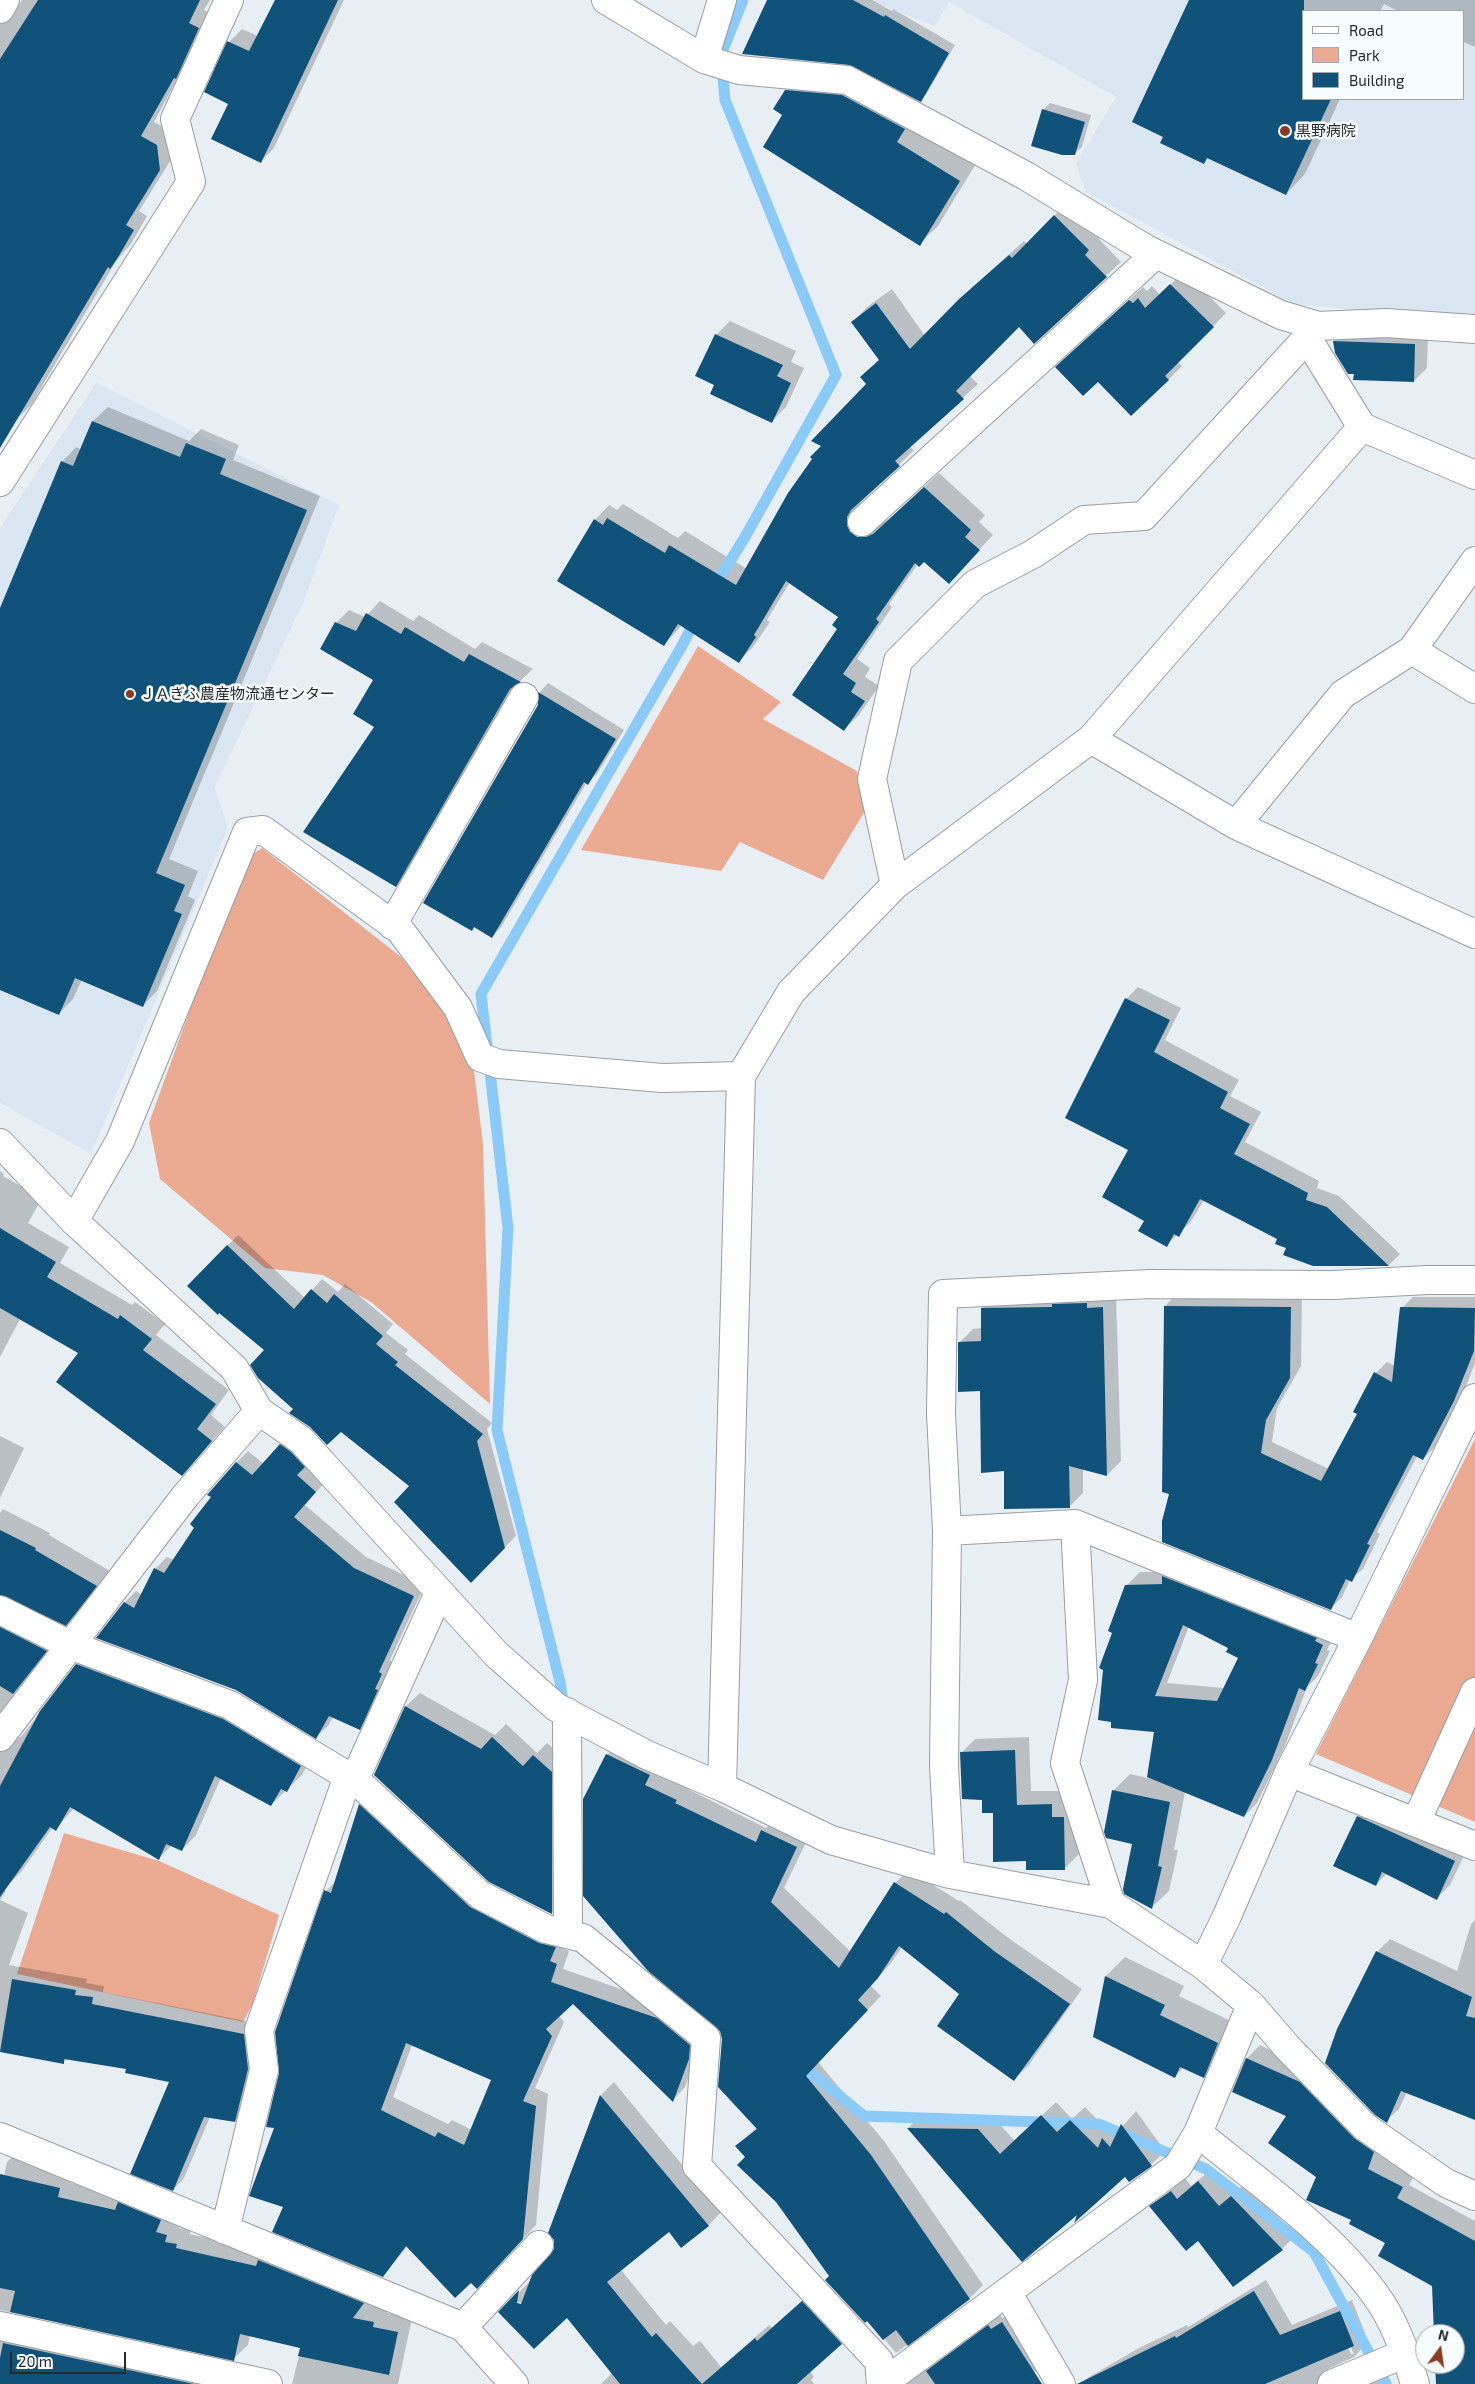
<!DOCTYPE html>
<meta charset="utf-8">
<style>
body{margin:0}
#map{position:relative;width:1475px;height:2384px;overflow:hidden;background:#e8eff4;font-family:"Exo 2",sans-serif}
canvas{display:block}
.legend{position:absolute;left:1302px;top:10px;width:162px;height:90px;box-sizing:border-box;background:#f7fcff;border:1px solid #a4a8aa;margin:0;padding:6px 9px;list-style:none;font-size:15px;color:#27292b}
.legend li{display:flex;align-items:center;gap:10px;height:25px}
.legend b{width:25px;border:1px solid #a4a8aa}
.north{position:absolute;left:1415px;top:2324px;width:50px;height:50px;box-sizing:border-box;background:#f7fcff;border:1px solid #a4a8aa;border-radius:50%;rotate:14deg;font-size:14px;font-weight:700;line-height:20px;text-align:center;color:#27292b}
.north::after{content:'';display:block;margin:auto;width:18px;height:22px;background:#863d21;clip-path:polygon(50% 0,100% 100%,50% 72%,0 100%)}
.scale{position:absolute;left:10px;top:2352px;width:116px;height:22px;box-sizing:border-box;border:2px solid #27292b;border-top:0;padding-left:6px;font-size:15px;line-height:18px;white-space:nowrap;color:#27292b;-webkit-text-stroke:4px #f7fcff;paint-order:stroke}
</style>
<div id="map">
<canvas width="1475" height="2384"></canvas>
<ul class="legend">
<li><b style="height:6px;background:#fff"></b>Road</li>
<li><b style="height:14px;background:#eaa991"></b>Park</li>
<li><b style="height:14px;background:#11527a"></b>Building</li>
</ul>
<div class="north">N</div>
<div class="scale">20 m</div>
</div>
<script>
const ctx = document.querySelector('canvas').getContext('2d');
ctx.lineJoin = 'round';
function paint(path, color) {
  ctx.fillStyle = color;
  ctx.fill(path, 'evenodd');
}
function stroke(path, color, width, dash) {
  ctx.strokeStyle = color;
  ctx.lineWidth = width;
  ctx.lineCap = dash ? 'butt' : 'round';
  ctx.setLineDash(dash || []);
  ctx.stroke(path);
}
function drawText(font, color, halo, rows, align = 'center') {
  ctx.font = font + ' "Exo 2","Noto Sans JP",sans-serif';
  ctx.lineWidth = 5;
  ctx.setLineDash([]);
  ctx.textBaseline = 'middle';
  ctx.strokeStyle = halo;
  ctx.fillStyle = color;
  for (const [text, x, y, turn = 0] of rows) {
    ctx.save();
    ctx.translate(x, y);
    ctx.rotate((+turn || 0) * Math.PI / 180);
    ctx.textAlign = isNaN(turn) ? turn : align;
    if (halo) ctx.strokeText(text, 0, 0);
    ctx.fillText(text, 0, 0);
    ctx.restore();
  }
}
const built = new Path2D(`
 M868 0H1475V320L1294 304 1086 192 1076 163 1116 97 949 2 935 26ZM1304 11H1464V99H1304Z
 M96 383 339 505 304 601 215 787 228 828 91 1154 0 1103V528Z`);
const green = new Path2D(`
 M698 646 781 702 763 719 857 771 865 811 823 880 740 842 721 871 581 850Z
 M262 848 401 957 443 1010 473 1063 483 1144 490 1404 371 1302 323 1275 265 1268 160 1179 149 1123 244 860Z
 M1475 1439V1822L1316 1754Z
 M64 1833 159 1861 279 1915 253 2003 243 2022 17 1974Z`);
const shadow = new Path2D(`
 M22 0H210L204 10 212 14 154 122 171 131 174 155 139 211 147 216 131 244 116 261 31 405 17 419 0 409V2L6 9 15 11Z
 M276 0H344L274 148 261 161 229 103V42L242 29 258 36Z
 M769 0H872L892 11 893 9 955 45 927 93 920 100Z
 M1190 0H1475V47L1464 42V11H1398L1384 4 1380 11H1304V99H1340L1305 174 1286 194 1208 158 1204 162Z
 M804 72 977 162 938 226 919 244 784 115 786 91Z
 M1050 103 1091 115 1082 147 1074 154 1043 110Z
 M1069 201 1103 234 1099 239 1121 262 1034 342 1019 325 970 376 978 384 909 446 914 450 861 502V511L873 523H881L889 519 939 473 985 515 979 522 993 535 963 567 924 560 918 564 889 604 892 607 857 659 870 668 865 677 879 686 859 715 844 729 839 617 790 582 767 620 770 622 753 647 738 662 682 625 664 645 595 520 609 505 617 510 623 504 678 538 685 531 747 569 823 445 868 384 880 360 853 322 867 307 892 289 925 336 975 285 1024 241 1027 244Z
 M1184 271 1226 313 1178 362 1182 366 1168 380 1070 354 1143 287 1147 291 1152 286 1160 295Z
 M730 321 796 351 791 362 804 368 786 407 772 421 715 384 716 335Z
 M1347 329 1428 331 1427 368 1414 381 1355 373 1334 341Z
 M108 407 189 441 201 429 239 445 233 460 320 496 169 859 198 871 188 896 195 900 157 991 143 1005 82 979 73 999 59 1013 0 989V611L62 462 76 447 82 450 93 421Z
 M380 601 413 621 419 615 475 649 482 642 533 669 519 682 408 873 396 886 376 727 375 680 336 623 349 610 365 617Z
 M548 683 624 730 597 774 587 782 501 927 492 937 539 705 540 692Z
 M1138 987 1181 1008 1165 1040 1239 1080 1230 1096 1261 1112 1245 1142 1319 1181 1317 1188 1339 1196 1400 1254 1389 1265H1313L1288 1247 1279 1239 1204 1200 1190 1223 1166 1245 1146 1221 1130 1149 1126 999Z
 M0 1171 4 1174 3 1176 42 1198 28 1223 69 1247 60 1263 132 1305 135 1302 165 1324 156 1335 229 1390 211 1415 225 1427 182 1474 80 1353 20 1319 0 1357Z
 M238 1235 305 1298 322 1279 338 1292 345 1284 393 1324 386 1333 408 1350 405 1354 492 1423 487 1429 516 1536 471 1581 411 1485 341 1430 294 1408 266 1350 189 1286Z
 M996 1294H1116L1121 1461 1107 1475 1083 1468V1493L1069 1507 1005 1470 982 1390 959 1343 973 1329 982 1328V1308Z
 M1176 1295 1302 1296 1301 1366 1277 1408 1272 1442 1329 1469 1359 1413 1376 1373 1387 1362 1395 1366 1402 1308 1413 1297H1475V1363L1465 1389 1434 1448 1423 1459 1417 1456 1377 1532 1380 1534 1363 1569 1350 1580 1342 1597 1330 1609 1171 1493 1165 1306Z
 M292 1433 327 1480 305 1505 366 1557 425 1585 390 1660 393 1662 371 1717 359 1729 333 1717 328 1726 316 1737 124 1603 136 1591 142 1595 156 1568 167 1557 174 1560 212 1497 209 1494 237 1462 248 1451 264 1464Z
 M0 1436 24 1448 0 1498Z
 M3 1509 50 1533 49 1535 110 1571 81 1609 66 1624 0 1593V1513Z
 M1140 1572H1167L1336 1632 1327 1650 1330 1651 1318 1676 1307 1687 1285 1746 1257 1803 1244 1816 1185 1792 1174 1850H1178L1169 1891 1152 1907 1133 1843 1113 1791 1130 1774 1148 1778 1156 1731 1114 1632 1126 1586ZM1189 1626 1230 1648 1239 1657 1224 1688 1167 1683Z
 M0 1600 60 1636 0 1716Z
 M92 1650 315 1751 302 1775 271 1805 221 1778 196 1835 182 1850 172 1845 159 1858 74 1808 56 1829 53 1827 21 1872 6 1887 0 1882V1728L13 1738 21 1737 77 1665Z
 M420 1693 495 1735 506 1724 537 1753 547 1743 565 1758 566 1899 552 1913 490 1881 375 1775 406 1706Z
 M1029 1737 1031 1791H1066L1078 1803 1079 1854 1064 1869 1027 1860 994 1811 983 1799 961 1753 975 1739Z
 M621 1741 689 1786 688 1789 766 1828 776 1818 810 1834 784 1888 851 1952 895 1883 909 1870 959 1901 960 1900 1007 1937 1082 1989 1028 2066 1014 2079 961 1994 902 1947 891 1963 871 1986 881 1996 818 2062 884 2141 983 2285 970 2298 896 2353 831 2276 747 2157 737 2146 757 2127 721 2031 584 1799 607 1755Z
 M373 1793 483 1894 568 1935 562 1948 569 1951 563 1969 670 2006 701 2045 685 2087 673 2100 573 2003 559 2016 564 2022 535 2088 548 2094 536 2225 490 2275 471 2281 408 2246 382 2276 285 2206 276 2127 326 1891 337 1880 360 1805ZM412 2045 493 2080 472 2130 452 2120 448 2124 393 2097Z
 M1371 1803 1468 1847 1450 1885 1437 1898 1387 1873 1376 1885 1358 1816Z
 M0 1888 6 1891 0 1900Z
 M0 1900 28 1913 9 1965 87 1979 86 1983 104 1986 103 1992 255 2023 247 2109 235 2121 210 2117 184 2178 173 2190 171 2081 127 2068 68 2058 63 2063 0 2051Z
 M1475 1920V2118L1407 2092 1399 2109 1386 2121 1377 1952 1390 1939 1457 1971 1471 1924Z
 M1125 1957 1184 1986 1179 1996 1237 2024 1223 2057 1204 2077 1184 2067 1175 2076 1094 2036 1106 1976Z
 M1260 2045 1313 2070 1386 2139 1381 2156 1415 2174 1409 2185 1475 2221V2384H1437L1436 2364H1455V2334H1435L1433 2286 1387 2243 1353 2219 1318 2177 1288 2116 1233 2091 1247 2058Z
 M614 2082 721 2212 708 2226 669 2231 621 2270 666 2325 670 2321 693 2346 700 2341 721 2367 769 2325 772 2328 816 2288 854 2330 810 2371 814 2377 811 2380 814 2384H601L613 2372 568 2316 500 2312 533 2278 555 2249V2240L550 2233 601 2095ZM514 2301 528 2304H517Z
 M1056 2102 1072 2119 1085 2107 1109 2132 1117 2125 1120 2129 1136 2111 1165 2151 1151 2165 1130 2181 1125 2176 1022 2260 908 2128 922 2114 992 2116 1015 2141Z
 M22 2147 73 2174 71 2183 127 2195 181 2221 179 2228 190 2230V2234L269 2252 377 2289 366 2303 388 2308 387 2313 412 2318 398 2384H292L301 2348 250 2335 248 2345 233 2359 0 2310V2194L7 2162Z
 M1213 2168 1234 2194 1245 2183 1296 2235 1282 2249 1199 2239 1151 2207 1185 2178 1191 2186Z
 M1266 2280 1292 2325 1352 2300 1365 2333 1362 2337 1365 2345 1354 2357 1328 2369 1329 2378 1333 2384H1081L1089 2377 1139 2348 1187 2325 1188 2327ZM1348 2342 1354 2354H1351L1346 2343Z
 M1014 2311 1046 2362 1021 2384H906L1000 2315 1003 2318Z
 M0 2318 259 2384H0Z
 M1379 2375 1383 2384H1355Z`);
const stream = new Path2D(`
 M713 589 745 537 836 375 725 100 721 55 743 0
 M564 1708 560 1682 497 1430 508 1228 481 994 683 644 696 618
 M798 2062 864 2116 1099 2124 1206 2169 1314 2252 1386 2384`);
const building = new Path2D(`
 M38 0H200L189 23 199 28 176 79 174 78 141 136 157 145 160 170 126 225 134 230 117 259 110 269 108 267 0 448V59Z
 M275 0H338L261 163 211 139 228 104 204 92 227 41 249 51Z
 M767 0H853L884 17 885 15 949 53 921 102 849 65 742 54Z
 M1189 0H1304V99H1331L1286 195 1207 158 1204 164 1160 143 1163 137 1132 122Z
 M785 90 842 95 905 129 897 142 960 181 920 246 763 147 782 115 773 109Z
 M1042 109 1085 122 1075 155H1062L1031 146Z
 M1054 215 1089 250 1085 255 1107 277 1034 344 1019 327 956 391 964 399 895 461 900 466 851 510 847 517V525L850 532 857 537H866L873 534 924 487 971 530 965 537 980 550 949 584 924 562 919 567 915 563 876 619 879 622 843 674 856 683 851 692 865 701 844 731 792 695 837 629 832 625 838 617 786 581 754 635 756 637 739 663 678 624 664 646 557 581 594 519 603 525 607 518 665 553 669 545 736 585 788 493 812 459 810 457 821 446 811 441 866 384 860 377 879 360 851 322 876 303 910 349 959 299 1009 255 1012 258Z
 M1170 284 1214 327 1165 376 1169 380 1131 416 1098 382 1083 396 1055 367 1129 300 1133 303 1138 298 1145 308Z
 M715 334 783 365 777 376 791 383 772 423 710 394 714 385 695 376Z
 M1333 341 1415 344 1414 382 1353 380 1354 374H1348L1335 353Z
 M92 421 180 457 186 443 226 459 220 474 307 510 156 873 185 885 174 911 182 914 143 1007 75 978 59 1015 0 990V608L61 461 73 466Z
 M366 613 401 634 405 627 464 662 469 654 521 682 510 689 396 887 303 832 374 727 353 714 373 680 320 649 335 622 356 631Z
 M538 692 616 739 588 785 584 782 492 938 474 927 472 931 423 903 538 705Z
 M1125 998 1170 1020 1154 1052 1228 1092 1220 1108 1250 1124 1234 1154 1308 1193 1306 1200 1327 1207 1389 1266H1313L1283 1255 1286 1248 1275 1244 1277 1239 1200 1199 1179 1237 1174 1234 1167 1247 1138 1231 1144 1221 1102 1197 1128 1150 1065 1118Z
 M0 1228 56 1262 47 1277 118 1319 120 1315 152 1339 143 1350 216 1404 197 1429 212 1441 182 1476 56 1382 78 1353 0 1308Z
 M227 1245 294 1309 311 1289 327 1303 334 1294 383 1336 376 1344 398 1362 395 1365 483 1434 477 1441 505 1548 471 1583 394 1502 409 1486 341 1432 327 1445 310 1427 289 1413 293 1409 258 1378 250 1365 264 1350 219 1313 218 1315 187 1286Z
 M1087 1303V1308L1103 1307 1107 1476 1069 1466 1070 1508 1004 1509V1471L981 1473 980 1391 958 1392V1342L981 1341V1308L1052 1307V1304Z
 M1164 1306 1291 1307 1290 1378 1266 1420 1261 1453 1321 1481 1357 1414 1353 1412 1374 1372 1392 1382 1400 1307 1475 1308 1474 1351 1454 1401 1423 1460 1413 1455 1367 1544 1370 1545 1352 1582 1346 1579 1331 1610 1162 1542V1521L1169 1494 1162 1492Z
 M280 1444 291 1452 305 1467 297 1475 316 1492 294 1517 354 1568 414 1596 379 1672 382 1674 375 1689 378 1690 360 1730 329 1716 316 1739 236 1690 96 1638 124 1602 134 1608 154 1568 164 1573 194 1528 190 1524 211 1497 207 1495 236 1462 252 1475Z
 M0 1530 36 1548 35 1550 97 1586 66 1626 0 1595Z
 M1162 1576 1317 1638 1315 1641 1323 1645 1315 1663 1318 1664 1305 1691 1299 1688 1272 1760 1244 1817 1147 1777 1154 1732 1111 1728V1722L1098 1720 1103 1670 1099 1668 1112 1633 1108 1631 1125 1585 1162 1584ZM1183 1625 1228 1648 1226 1652 1238 1658 1217 1701 1155 1696Z
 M0 1627 47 1651 13 1694 0 1686Z
 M76 1664 223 1719 301 1766 287 1792 281 1789 271 1806 215 1776 182 1851 166 1844 159 1860 70 1807 56 1831 50 1827 0 1897V1786L40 1711Z
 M405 1706 481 1749 492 1737 523 1766 533 1755 552 1772V1914L489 1882 374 1775Z
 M1015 1750 1017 1805 1052 1804V1817H1064L1065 1870H1026V1861L993 1862V1813H982V1800L962 1799 960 1752Z
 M606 1754 650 1775 645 1785 677 1800 675 1803 756 1842 761 1830 797 1847 771 1902 839 1968 894 1882 944 1914 946 1912 994 1951 1070 2004 1014 2081 937 2026 959 1994 899 1946 878 1978 858 2000 868 2010 806 2076 871 2155 970 2299 908 2346 896 2330 883 2340 867 2321 865 2323 825 2280 829 2276 776 2202 737 2165 745 2157 735 2146 757 2129 718 2087 722 2039 720 2031 648 1971 583 1896V1799Z
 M1112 1790 1170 1802 1158 1866 1162 1867 1152 1909 1124 1894 1123 1889 1132 1844 1106 1838 1104 1832Z
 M359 1804 470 1907 539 1943 556 1947 550 1961 557 1964 551 1982 657 2018 690 2045 689 2059 673 2102 573 2004 546 2029 552 2036 523 2101 536 2106 523 2239 477 2289 471 2283 455 2298 406 2246 383 2277 272 2232 283 2207 249 2196 274 2128 266 2127 279 2073 275 2032 324 1890 331 1893ZM406 2043 491 2080 464 2145 438 2132 435 2137 381 2110Z
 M1357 1816 1455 1861 1437 1900 1382 1872 1376 1886 1333 1866Z
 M1376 1951 1472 1997 1466 2016 1475 2018V2120L1401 2091 1387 2123 1375 2115 1325 2063 1337 2029Z
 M1105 1976 1165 2005 1160 2015 1218 2043 1204 2078 1180 2067 1175 2078 1093 2037Z
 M12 1979 76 1990 75 1995 93 1997 92 2004 244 2034 248 2069 235 2122 204 2117 173 2191 130 2174 169 2082 125 2073 126 2069 64 2059V2064L0 2052Z
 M1246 2058 1300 2082 1354 2138 1374 2152 1368 2169 1403 2187 1397 2198 1475 2241V2384H1436L1435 2364H1455V2334H1434L1432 2286 1378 2256 1385 2243 1349 2224 1351 2220 1306 2200 1316 2177 1268 2143 1286 2116 1232 2092Z
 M600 2095 709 2226 681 2248 669 2232 607 2282 652 2337 656 2333 702 2384 755 2338 757 2341 802 2301 842 2344 797 2384H620L567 2318 534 2349 498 2312 519 2290 517 2303 521 2304 532 2275 554 2249V2240L548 2233Z
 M1041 2115 1057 2132 1070 2120 1098 2148 1102 2138 1110 2147 1121 2124 1152 2166 1129 2182 1125 2177 1074 2223 1077 2215 1022 2262 907 2128 978 2129 1000 2154Z
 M0 2174 60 2188 58 2197 115 2210 118 2202 161 2220 156 2232 167 2235 165 2242 177 2244 176 2248 256 2266 258 2260 364 2303 353 2318 374 2322 373 2327 398 2332 389 2375 298 2356 300 2348 240 2334 234 2361 10 2312 15 2291 0 2288Z
 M1198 2181 1219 2206 1231 2196 1283 2250 1233 2287 1198 2241 1186 2251 1149 2206 1171 2191 1177 2199Z
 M1254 2291 1280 2335 1340 2311 1354 2346 1265 2384H1077L1175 2336 1176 2338Z
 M1002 2322 1042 2384H935L926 2371 988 2325 991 2329Z
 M3 2343 194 2384H0V2358Z`);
const minor = new Path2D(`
 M606 0 704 59 739 70 847 80 1026 176 1146 249 1281 315 1318 326 1386 323 1475 329
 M0 9 5 0
 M704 59 722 0
 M1307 338 1362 427 1475 475
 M0 482 191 182 175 119 229 0
 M862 522 1156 254
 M1412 650 1475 689
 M1091 739 1236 825 1475 934
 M1236 825 1343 694 1412 650 1475 561
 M895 885 872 779 898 661 975 584 1033 554 1084 520 1144 516 1318 326
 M392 925 524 697
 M0 1143 74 1221 234 1368 259 1411 301 1440 496 1654 556 1707 647 1755 722 1787 831 1840 950 1874 1111 1904 1203 1965 1251 2005 1288 2048 1365 2127 1446 2183 1475 2196
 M74 1221 120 1141 247 832 263 830 400 930 458 1008 480 1057 499 1064 662 1078 741 1076
 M1075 1524 1083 1680 1065 1763 1111 1904
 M947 1531 1075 1524 1358 1638
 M0 1610 70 1645 230 1705 351 1778 360 1784 480 1895 546 1929 583 1938 706 2038 697 2166 879 2361 881 2384
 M567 1712 568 1934
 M0 1737 186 1495 259 1411
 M1289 1772 1475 1846
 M722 1787 741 1076 791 992 895 885 1091 739 1362 427
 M1416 1822 1475 1692
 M950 1874 944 1766 947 1531 941 1414 943 1294 1150 1284 1333 1285 1427 1280H1475
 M1203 1965 1227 1916 1289 1772 1358 1638 1475 1398
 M1251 2005 1198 2133C1261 2185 1336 2235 1381 2303 1397 2327 1407 2357 1415 2384
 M0 2137 463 2327 514 2384
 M225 2230 264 2070 259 2030 346 1782 357 1774 439 1593
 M1007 2292 1061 2384
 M0 2326 268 2384
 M463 2327 539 2245
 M882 2384 1178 2166 1198 2133
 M1332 2384 1406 2353`);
const markers = [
 [1285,131,6,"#863d21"],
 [130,694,5,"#863d21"]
];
const poiNames = [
 ["黒野病院",1296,131],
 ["ＪＡぎふ農産物流通センター",140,694]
];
paint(built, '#d9e6f1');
paint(green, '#eaa991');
paint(shadow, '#0003');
stroke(stream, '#8bc9f7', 11);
paint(building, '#11527a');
stroke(minor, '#989ea3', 30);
stroke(minor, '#fff', 28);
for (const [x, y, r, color] of markers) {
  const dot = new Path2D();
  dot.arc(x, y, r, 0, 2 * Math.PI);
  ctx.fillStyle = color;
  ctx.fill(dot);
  stroke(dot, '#f7fcff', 2);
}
drawText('15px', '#27292b', '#f7fcff', poiNames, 'left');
</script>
